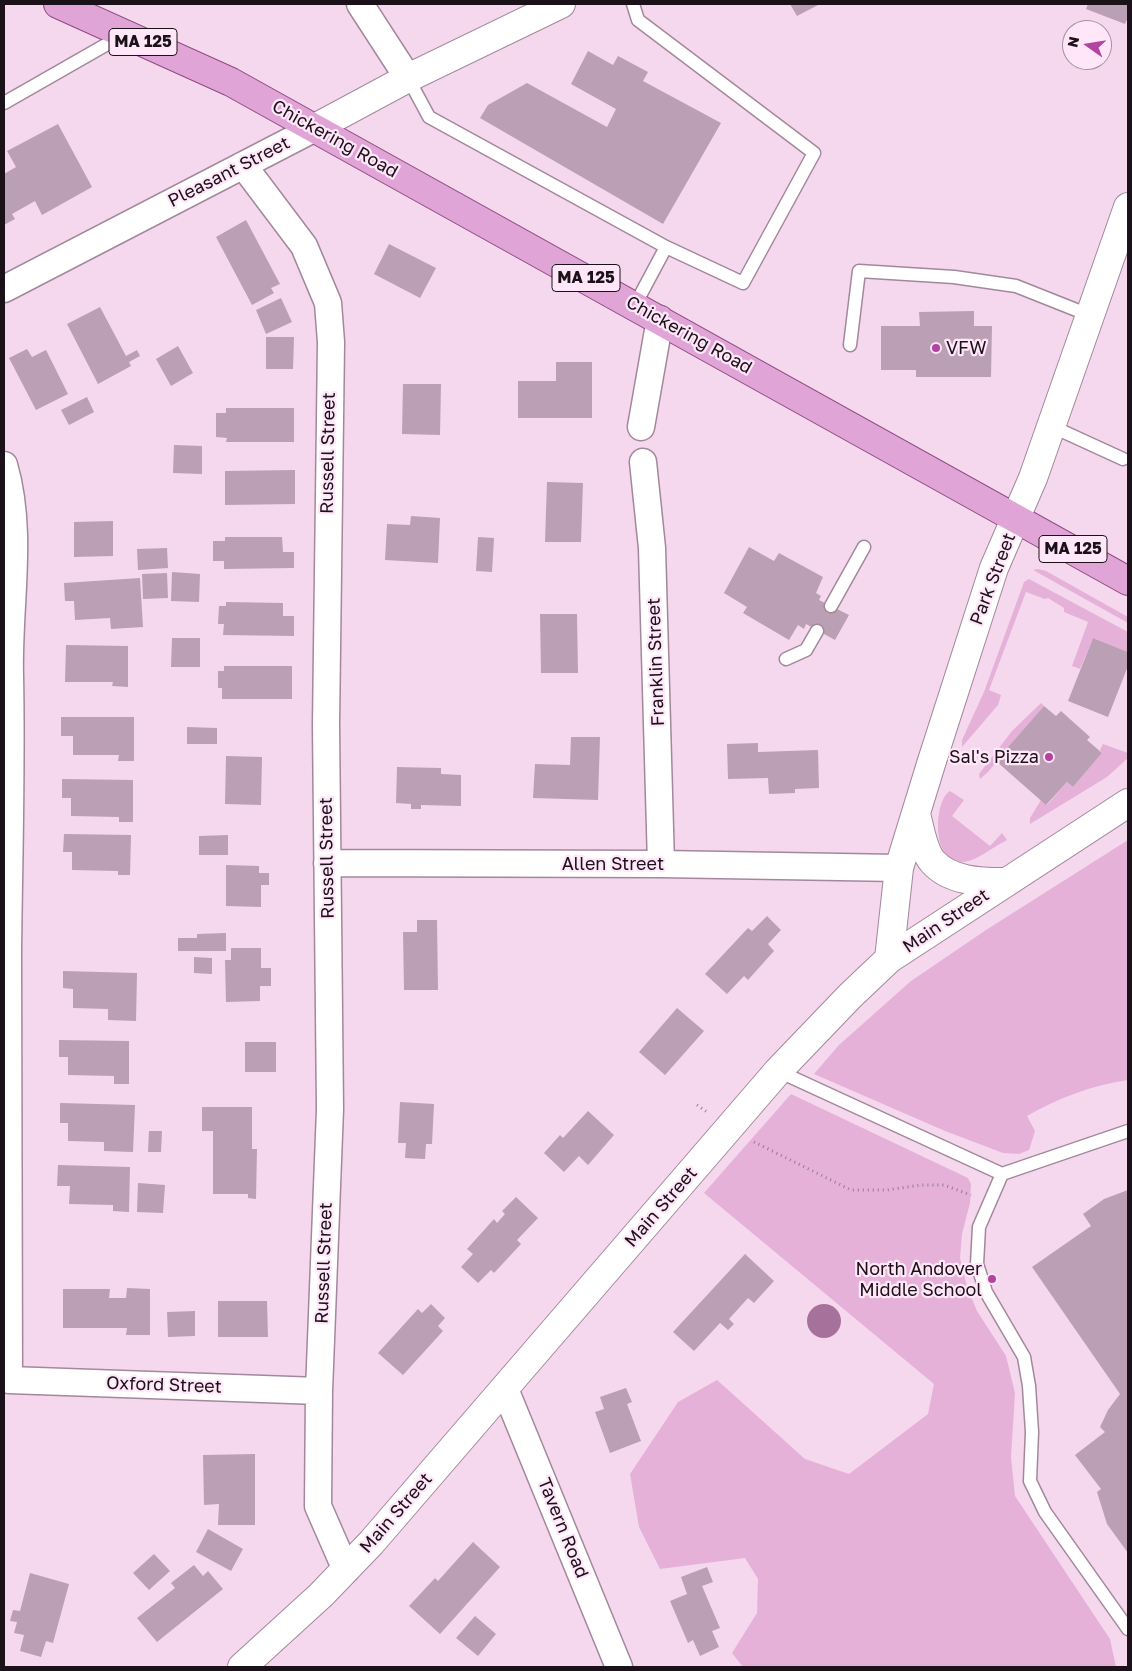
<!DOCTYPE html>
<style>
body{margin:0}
#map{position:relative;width:1132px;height:1671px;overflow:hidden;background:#f5d8ee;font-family:"Golos Text",sans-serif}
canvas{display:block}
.frame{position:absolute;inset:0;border:5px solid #1b1119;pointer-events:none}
.north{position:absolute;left:1062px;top:20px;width:50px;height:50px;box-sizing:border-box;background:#ffe7f9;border:1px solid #a4919f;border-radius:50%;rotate:283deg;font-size:14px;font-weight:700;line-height:20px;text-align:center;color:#1b1119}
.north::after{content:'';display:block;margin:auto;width:18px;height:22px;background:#b343a1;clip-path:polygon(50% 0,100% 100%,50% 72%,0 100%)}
</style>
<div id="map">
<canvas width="1132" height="1671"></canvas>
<div class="frame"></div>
<div class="north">N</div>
</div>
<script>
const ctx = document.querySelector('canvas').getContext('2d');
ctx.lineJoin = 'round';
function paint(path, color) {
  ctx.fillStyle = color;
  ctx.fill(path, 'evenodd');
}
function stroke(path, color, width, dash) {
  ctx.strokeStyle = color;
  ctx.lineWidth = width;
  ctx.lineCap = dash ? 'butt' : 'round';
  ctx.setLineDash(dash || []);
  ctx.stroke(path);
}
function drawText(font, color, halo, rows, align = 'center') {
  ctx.font = font + ' "Golos Text",sans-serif';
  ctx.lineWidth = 4.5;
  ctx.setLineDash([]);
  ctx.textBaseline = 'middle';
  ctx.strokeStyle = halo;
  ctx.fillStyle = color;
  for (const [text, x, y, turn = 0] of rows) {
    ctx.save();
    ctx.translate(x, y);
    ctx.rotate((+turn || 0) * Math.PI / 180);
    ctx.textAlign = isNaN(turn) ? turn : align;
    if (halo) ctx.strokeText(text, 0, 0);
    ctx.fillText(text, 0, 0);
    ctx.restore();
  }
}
const green = new Path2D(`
 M1038 569 1046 571 1128 617V623L1033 570Z
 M1029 579 1128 632V652L1093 638 1080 669 1072 666 1088 622 1064 612V608L1048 598 1045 599 1026 592 989 690 1001 695 998 705 962 747V740L984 692 1024 582Z
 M1041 703 1044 706 988 772 980 779 979 774 1012 731Z
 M1103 744 1128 753V758L1107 777 1030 824V818L1041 800 1047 805 1067 782 1073 787 1102 753 1100 750Z
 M950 791 964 800 952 816 990 846 1002 833 1007 840C995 846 981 857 969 861 930 872 933 800 950 791Z
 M1128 840V1080C1093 1085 1058 1098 1027 1116L1035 1131 1029 1150 1019 1154 1003 1153 945 1131 814 1074 839 1045 911 981 986 930Z
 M791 1094 968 1178 971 1184 970 1203 962 1234 960 1258 967 1287 977 1311 1006 1356 1015 1393 1011 1457 1015 1496 1110 1639 1116 1667H743L732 1653 757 1613 758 1579 745 1558 660 1569 639 1527 630 1474 678 1402 717 1380 805 1459 849 1474 928 1414 934 1384 704 1193Z`);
const water = new Path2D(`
 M807 1321a17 17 0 1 1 34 0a17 17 0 1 1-34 0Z`);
const building = new Path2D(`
 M790 4H820L797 16Z
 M1088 4H1128V17L1125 24 1086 9Z
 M588 51 613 65 618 56 648 72 643 81 721 123 663 224 480 118 488 105 527 83 607 127 616 109 571 84Z
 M58 124 92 187 42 215 35 201 12 214 15 219 4 225V174L16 167 7 151Z
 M246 220 280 284 271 288 274 293 252 305 216 237Z
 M389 244 436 268 420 298 374 274Z
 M281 298 292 322 266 334 256 310Z
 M100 307 126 356 137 350 140 356 129 362 131 366 98 384 67 324Z
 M974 311V326H992L991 377H916V370H881V326H920L919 312Z
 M266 337H294L293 369H266Z
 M178 346 193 373 171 386 156 359Z
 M27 349 32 357 46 350 68 394 36 410 9 358Z
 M556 362H592V418H518V381H556Z
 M403 384H441L440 435 402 434Z
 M87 397 94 412 69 425 61 410Z
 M226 408H294V442H226L227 438 216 437V413H226Z
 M174 445 202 446V474L173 473Z
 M295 470V504L225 505V471Z
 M547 482 583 483 581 542H545Z
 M411 516 440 518 438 563 385 560 387 524 410 525Z
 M113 521V556L74 557V522Z
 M225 537H282L283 552H294V568L224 569V561H213V541H225Z
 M478 537 494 538 492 572 476 571Z
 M749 547 774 561 779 553 823 577 816 593 821 596 819 600 849 615 835 640 806 624 804 629 798 625 789 640 743 613 747 607 724 593Z
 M167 548 168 568 138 570 137 549Z
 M172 572 200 574 199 602 171 601Z
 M167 573 168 598 143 599 142 574Z
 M140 578 143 627 111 629 110 618 75 620 74 601H65L64 583Z
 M226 602 283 603V616H294V636L223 635 224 624H218L219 606H226Z
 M540 614H577L578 673H541Z
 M172 638H200V667H171Z
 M1093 638 1128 652V666L1108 717 1068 701Z
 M66 645 128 646V687L112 686 113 682H65Z
 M224 666H292V699H222V688H218V671H224Z
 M1044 706 1056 716 1061 711 1090 737 1087 740 1102 753 1073 787 1067 782 1046 805 996 761Z
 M61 717H134V761H118L119 755H73V736H61Z
 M187 727 217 728V744H187Z
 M571 737H600L598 800 533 798 535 764 570 765Z
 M758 743V752L818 750 819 788 795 789V793L769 794 768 778 728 779 727 744Z
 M226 756 262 757 261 805 225 804Z
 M397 767 441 768V774L461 775V806L421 805V809H411V804L396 803Z
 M62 779 133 780V822H119V817L71 816V798H62Z
 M64 834 131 835 130 875H118V871L72 870V852H63Z
 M228 835V855H199V836Z
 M226 865 259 866V873H269V885H261V907L226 906Z
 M767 916 781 930 768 944 774 951 748 980 744 976 727 994 705 974 748 928 752 931Z
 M417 920H437L438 990H404L403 932H417Z
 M226 933V951H178V938H197V934Z
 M231 948H261V968H271V986H260V1001L226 1002 225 960H231Z
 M194 957 212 958V974L194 973Z
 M63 971 137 973 136 1021 108 1020V1009L73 1008V989L63 988Z
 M677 1008 704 1031 665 1075 639 1052Z
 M59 1040 129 1041V1084H114V1076L68 1075V1057H59Z
 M245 1042H276V1072H245Z
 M400 1102 434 1104 432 1144H426L425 1159 405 1158 406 1143H398Z
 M60 1103 135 1105 133 1152 104 1151V1142L68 1141V1123H60Z
 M202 1107H252V1149H257L256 1199 248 1198V1194H213V1131H202Z
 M588 1111 614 1135 588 1165 579 1156 564 1172 544 1153 560 1135 563 1138Z
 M149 1131H162L161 1152H148Z
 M58 1165 130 1167 129 1212 113 1211V1205L69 1204 70 1186H57Z
 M138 1183 165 1185 163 1213 137 1212Z
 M1128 1190V1553L1107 1524 1097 1492 1101 1489 1075 1455 1105 1432 1100 1427 1108 1410 1120 1394 1032 1267 1091 1226 1083 1214 1104 1199Z
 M516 1197 538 1218 517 1240 521 1244 494 1273 491 1270 478 1283 461 1267 473 1254 467 1249 494 1219 497 1223 505 1214 502 1211Z
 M745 1254 774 1281 754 1303 748 1298 729 1319 734 1324 728 1330 720 1323 694 1351 673 1332Z
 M127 1288 150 1289V1335H126L127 1328H63V1289H110L109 1298H126Z
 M218 1301H267L268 1337H218Z
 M431 1304 445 1318 438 1326 443 1331 403 1375 378 1353 418 1309 422 1313Z
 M195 1311V1336L168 1337 167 1312Z
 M626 1388 632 1402 627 1404 641 1441 610 1453 595 1412 604 1409 600 1397Z
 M255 1454V1525H218L219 1504 204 1505 203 1455Z
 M208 1529 243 1549 231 1571 196 1552Z
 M473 1542 500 1567 440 1634 409 1606 435 1578 438 1581Z
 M154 1554 170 1571 149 1590 133 1573Z
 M194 1565 203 1576 208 1571 223 1589 157 1642 137 1618 175 1588 171 1583Z
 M707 1567 713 1582 702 1586 720 1628 712 1631 719 1647 700 1656 693 1640 688 1643 670 1601 687 1594 681 1577Z
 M30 1573 69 1584 53 1643 46 1641 41 1657 20 1651 24 1635 14 1633 17 1622 10 1621 13 1610 20 1611Z
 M475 1616 496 1634 478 1656 456 1638Z`);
const path = new Path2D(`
 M697 1105 707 1112
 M754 1142 851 1190H887L921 1185H944L971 1195`);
const lane = new Path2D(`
 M633 4 638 20 814 153 743 283 666 247 635 305
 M408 78 429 117 666 247
 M4 103 123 35
 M850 345 859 271 954 277 1016 286 1089 315
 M1051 426 1123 459
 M831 606 864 547
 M786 659 806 650 817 631
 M778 1071 1002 1174
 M1128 1131 1002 1174 979 1227 977 1264 986 1292 1024 1357 1029 1386 1032 1432 1030 1481 1045 1512 1128 1629`);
const street = new Path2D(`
 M360 4 408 78
 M243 165 304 246 328 303 331 342 326 725 330 1109 319 1391 318 1506 346 1570
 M4 289 315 128
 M641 427 660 319
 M643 462 652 548 661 864
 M4 465C24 533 8 606 10 676 12 768 9 860 8 952 7 1095 8 1238 9 1380L319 1391
 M327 863 661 864 899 868
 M505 1389 619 1667`);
const secondary = new Path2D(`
 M315 128 408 78 561 4
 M916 814C920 828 923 851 933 862 950 881 980 882 1003 882
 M889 959 899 868 931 764 994 568 1033 478 1128 207
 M242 1667 321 1595 371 1543 778 1071 850 996 889 959 1128 803`);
const primary = new Path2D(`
 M58 4 231 82 1128 581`);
const markers = [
 [936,348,5,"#b343a1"],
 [1049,757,5,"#b343a1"],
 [992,1279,5,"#b343a1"]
];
const shields = [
 [143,42,68],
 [586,278,68],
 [1073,549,68]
];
const shieldNames = [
 ["MA 125",143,42],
 ["MA 125",586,278],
 ["MA 125",1073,549]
];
const streetNames = [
 ["Chickering Road",335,139,29],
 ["Pleasant Street",229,172,-27],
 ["Chickering Road",689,335,29],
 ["Russell Street",328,453,-89],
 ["Park Street",993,579,-69],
 ["Franklin Street",656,662,-92],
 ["Russell Street",327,858,-91],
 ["Allen Street",613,864],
 ["Main Street",946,921,-34],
 ["Main Street",661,1207,-49],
 ["Russell Street",324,1263,-88],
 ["Oxford Street",164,1385,2],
 ["Main Street",396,1513,-49],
 ["Tavern Road",563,1528,68]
];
const poiNames = [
 ["VFW",946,348,"left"],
 ["Sal's Pizza",1039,757],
 ["North Andover",982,1269],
 ["Middle School",982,1290]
];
paint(green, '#e5b1d9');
paint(water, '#a6729b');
paint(building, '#bb9fb4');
stroke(lane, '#a3889c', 15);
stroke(street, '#a3889c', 29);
stroke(secondary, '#a3889c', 30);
stroke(primary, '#8e4a82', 30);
stroke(path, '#937e8e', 3, [1, 4]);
stroke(lane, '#fff', 12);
stroke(street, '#fff', 26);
stroke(secondary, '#fff', 28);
stroke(primary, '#e0a4d6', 28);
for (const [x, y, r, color] of markers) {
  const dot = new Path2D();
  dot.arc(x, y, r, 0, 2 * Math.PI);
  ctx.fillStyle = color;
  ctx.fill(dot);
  stroke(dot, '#ffe7f9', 2);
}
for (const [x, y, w] of shields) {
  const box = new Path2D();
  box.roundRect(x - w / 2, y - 13.5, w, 27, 4);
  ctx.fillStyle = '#ffe7f9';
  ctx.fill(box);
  stroke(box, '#1b1119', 1);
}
drawText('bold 16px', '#1b1119', null, shieldNames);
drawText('18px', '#1b1119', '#ffe7f9', streetNames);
drawText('18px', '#1b1119', '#ffe7f9', poiNames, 'right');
</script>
